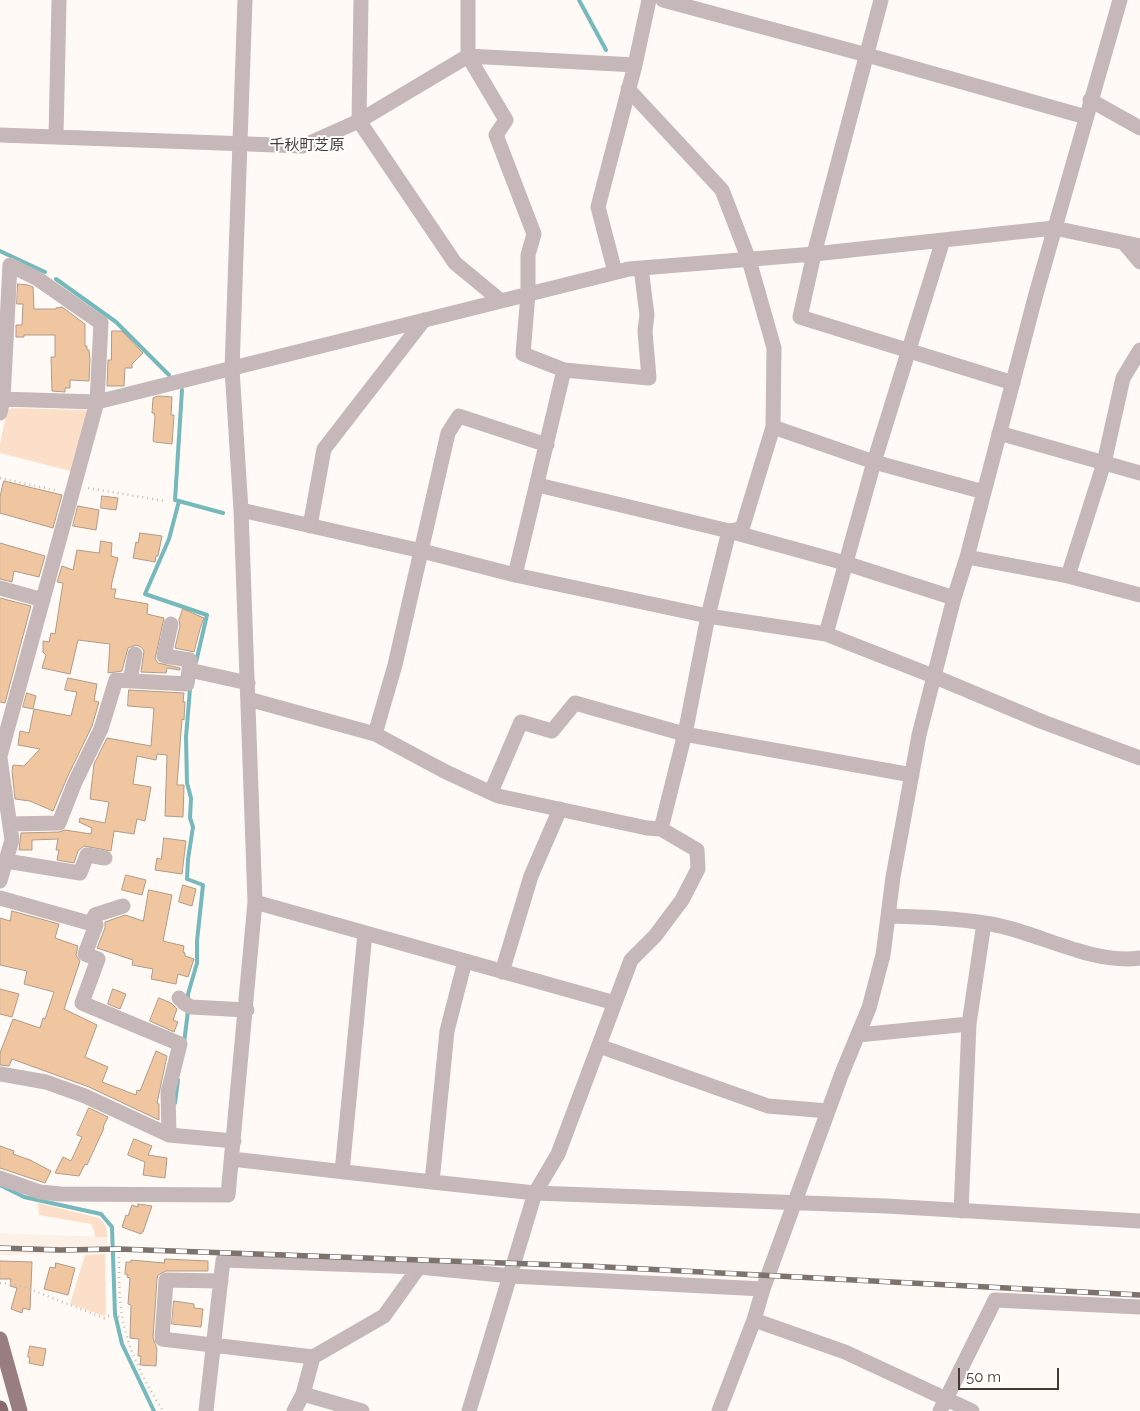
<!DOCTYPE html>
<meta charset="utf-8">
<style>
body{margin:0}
#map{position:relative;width:1140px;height:1411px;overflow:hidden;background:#fffaf6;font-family:Raleway,sans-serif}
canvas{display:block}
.scale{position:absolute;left:958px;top:1368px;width:101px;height:22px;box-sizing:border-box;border:2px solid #443a32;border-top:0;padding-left:6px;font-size:15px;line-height:18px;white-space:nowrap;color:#443a32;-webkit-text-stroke:4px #fff;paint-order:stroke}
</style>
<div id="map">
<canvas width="1140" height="1411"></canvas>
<div class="scale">50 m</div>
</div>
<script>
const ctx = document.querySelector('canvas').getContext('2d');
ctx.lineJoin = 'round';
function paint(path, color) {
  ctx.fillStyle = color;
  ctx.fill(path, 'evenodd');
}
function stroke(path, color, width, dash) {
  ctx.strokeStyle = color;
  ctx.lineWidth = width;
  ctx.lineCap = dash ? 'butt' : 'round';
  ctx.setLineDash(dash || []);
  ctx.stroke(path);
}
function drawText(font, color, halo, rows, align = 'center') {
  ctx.font = font + ' Raleway,"Noto Sans JP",sans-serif';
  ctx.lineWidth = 4;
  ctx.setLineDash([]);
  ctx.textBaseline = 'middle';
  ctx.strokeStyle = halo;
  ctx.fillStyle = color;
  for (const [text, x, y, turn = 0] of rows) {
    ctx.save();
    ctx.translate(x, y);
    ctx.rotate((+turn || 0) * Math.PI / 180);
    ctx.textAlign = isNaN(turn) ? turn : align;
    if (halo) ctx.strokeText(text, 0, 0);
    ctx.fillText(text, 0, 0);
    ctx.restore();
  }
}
const built = new Path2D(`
 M0 1233 107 1237V1253L0 1255Z`);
const green = new Path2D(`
 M11 408 87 410 74 472 0 453V443L7 411Z
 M38 1203 99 1218C106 1224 107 1228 107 1237H95L94 1230 91 1224 39 1215Z
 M105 1254 106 1314 104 1316 70 1304 85 1255Z`);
const stream = new Path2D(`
 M579 0 606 50
 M0 251 45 272
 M56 279 116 322 169 375
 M182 390 175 500 223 513
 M179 501 169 539 145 594 207 615 196 662
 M188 1001V994L197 963V941L203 885 187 879 188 859 193 827 190 818 191 798 187 783 186 737 190 689
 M184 1043 188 1011
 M175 1103 178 1080
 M0 1185 24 1197 101 1214 112 1227 115 1314 122 1344 154 1411`);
const building = new Path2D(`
 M18 284 28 285 33 287 34 309H56V308L62 307 85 324V346H87V350H89L90 360 89 381 70 380V388H65V392L52 391 51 357H55V335H24V337H16V325H22L23 304H17Z
 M112 331H122L143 353 132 364V368H125L124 386H107L108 360H111Z
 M159 396 172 397 171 415H174L172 444 155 442 153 441 155 416 154 413H152L153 398Z
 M4 481 62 495 53 528 0 513V497Z
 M102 496 118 498 116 510 101 508Z
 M78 506 99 510 96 530 73 526Z
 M140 533 162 536 158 556H156L155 562 133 558 136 542 138 543Z
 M101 541 112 543 111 556 118 558 112 582 111 589H116L114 598 148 604 147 614 164 618 155 659 158 663 180 668V670L167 668 166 673 141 672 144 651 141 647 136 645 128 648 122 671 108 673 110 644 78 640 70 674 42 668 46 655 43 652V641L49 642 51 633 55 634 63 583 57 582 62 566 73 570 77 550 99 553Z
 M0 543 45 556 39 577 14 571 12 582 0 579Z
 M0 598 31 606 5 703 0 702Z
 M183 609 204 618 200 629 194 652 175 648 180 626 179 620Z
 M68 678 97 684 94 701 99 702 92 726 67 778 53 811 30 801 15 799 12 771 13 765 24 766 40 749 18 745 20 731 29 733 34 709 71 716 77 692 65 690Z
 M129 690 184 693 183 702H185L184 720 182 719 177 785H184L183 817 165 816 167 755 157 754 156 760 137 756 133 784 151 787 145 821 137 819 134 834 114 831 111 851 84 846 78 851 74 863 57 860 59 850H56L58 839 32 840V850H19L21 833 59 832 65 830 91 834 92 828 79 822 80 818 105 823 109 802 90 799 94 764 107 738 151 746 154 708 128 706Z
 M27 693 36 696 33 709 23 707Z
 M164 838 186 841 182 874 155 870 157 858 161 859Z
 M126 875 146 880 142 895 122 890Z
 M183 885 196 889 192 906 179 902Z
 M149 890 172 895 163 941 184 946 183 952 185 953V956L194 959 188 977 178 974 176 984 151 979 153 969 132 965 133 960 97 948 105 928V922L125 915 143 921Z
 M12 911 59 924 55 938 78 946 76 955 80 961 64 1009 97 1025 85 1057 108 1067 102 1082 136 1095 137 1090 140 1091 156 1051 167 1056 157 1103 159 1104V1120L89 1087 12 1059 9 1066 0 1065V1053L13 1019 40 1028 43 1018 45 1019 54 992 24 984 27 971 0 965V918L10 921Z
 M0 989 19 994 12 1017 0 1014Z
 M113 989 126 994 120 1009 108 1004Z
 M159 998 171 1003 177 1009 173 1020 178 1022 174 1032 150 1021Z
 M89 1108 108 1117 103 1127 104 1128 87 1165 85 1164 79 1176 55 1173 63 1157 71 1161 82 1137 77 1135Z
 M134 1139 152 1146 148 1155 167 1158 165 1178 143 1175 145 1162 128 1155Z
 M0 1146 14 1151 13 1154 30 1160 51 1171 45 1183 0 1168Z
 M138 1204 152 1206 143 1232H142L141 1234 122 1227 126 1215 128 1216 132 1205 138 1207Z
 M165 1259 208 1261V1271H166L158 1275 157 1279 153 1338 157 1349 156 1366 140 1365 141 1356H138L139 1339 130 1338 131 1305 128 1304 130 1278 127 1277 128 1275 125 1274 126 1262H131V1260L164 1263Z
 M0 1261 32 1262 30 1310 23 1308 22 1313 11 1309 17 1288 10 1286 11 1279H0Z
 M56 1263 75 1268 68 1295 44 1289 50 1267 55 1268Z
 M174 1301 194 1304V1308L203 1309 201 1327 172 1324Z
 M30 1346 46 1349 43 1366 29 1363 30 1358 28 1357Z`);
const path = new Path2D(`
 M0 478 58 491
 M88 488 165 501
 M119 1257C119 1276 119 1296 122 1315 127 1348 145 1383 163 1411
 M0 1283 19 1285 104 1318 109 1316 122 1317`);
const minor = new Path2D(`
 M361 0 359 121 455 263 501 301
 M468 0V56L506 120 496 135 534 234 528 255V294L523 354 564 370 649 378 645 331 647 315 641 268
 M663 0 867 55 1086 117
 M881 0 814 254 800 317 1013 383
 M1090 100 1140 128
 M0 135 303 146 359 121 468 56 635 65
 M56 137 59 0
 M1124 243 1140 262
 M615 272 598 207 635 65 649 0
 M0 399 97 402 629 269 814 254 1054 228 1140 246
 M0 413 3 399 10 265 38 279 101 323 97 402 0 756
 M773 427 874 462 984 492
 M999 433 1140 473
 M538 485 729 531 845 563 954 598
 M241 510 422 551 515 575 708 616 826 634 933 676 1043 722 1140 758
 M310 526 324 449 424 320
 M967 557 1068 576 1140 595
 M515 575 564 370
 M1068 576 1104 463 1123 378 1140 350
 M0 588 43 600
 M171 624 164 656 190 660 189 670
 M826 634 874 462 943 240
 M130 681 135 654
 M248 699 375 734 446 772 498 796 647 828 661 829 686 729 708 616 729 531 742 529 773 427 774 348 749 260 722 190 628 89
 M375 734 395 665 448 433 459 416 547 445
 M0 758 12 840 0 881
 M491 792 521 722 552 731 575 703 684 734 912 775
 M10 824 59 823 75 782 101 729 116 680 187 684 189 670 248 683
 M6 861 80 873 87 855 105 858
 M0 898 96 925 85 954 98 959 82 1003 180 1044 168 1092 169 1135
 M255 902 615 1003
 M888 916C922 917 957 918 991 924 1038 932 1092 965 1140 958
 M91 924 95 915 123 906
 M502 972 531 876 560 809
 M179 998 184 1003 191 1007 247 1010
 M858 1035 969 1024
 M599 1046 768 1106 828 1111
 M0 1074 46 1082 85 1096 169 1135 234 1141
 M232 1159 432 1182 535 1193 886 1206 1140 1221
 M342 1172 365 933
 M0 1178 40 1192 61 1194 228 1195 255 902 241 510 232 369 245 0
 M432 1182 447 1031 465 961
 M961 1211 969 1024 984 923
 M221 1281 166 1280 162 1339 313 1357
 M754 1320 845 1352 972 1411
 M303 1394 362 1411
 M206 1411 223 1260 419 1267 511 1276 763 1289
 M294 1411 303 1394 313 1357 384 1316 419 1267
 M469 1411 535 1193 558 1154 631 960 655 936 682 900 698 869 697 850 661 829
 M719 1411 754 1320 763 1289 842 1073 869 1008 883 955 893 877 919 735 954 598 967 557 1036 294 1120 0
 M940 1411 995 1300 1140 1307`);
const major = new Path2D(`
 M0 1339 20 1411`);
const highway = new Path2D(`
 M0 1408 1 1411`);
const rail = new Path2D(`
 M0 1248 60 1250 118 1249 587 1266 1140 1295`);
const quarterNames = [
 ["千秋町芝原",307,145]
];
paint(built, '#fdf0e6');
paint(green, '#fbdfc8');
stroke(stream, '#75b9bc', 4);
paint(building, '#f0c6a1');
stroke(building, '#b19a87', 1);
stroke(path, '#c5beb9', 2.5, [1, 4]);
stroke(minor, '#c6b7b8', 15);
stroke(major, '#987e80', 15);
stroke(highway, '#87696c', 15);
stroke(rail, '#7b736c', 5.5);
stroke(rail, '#fff', 4, [11]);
drawText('15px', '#443a32', '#fff', quarterNames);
</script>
